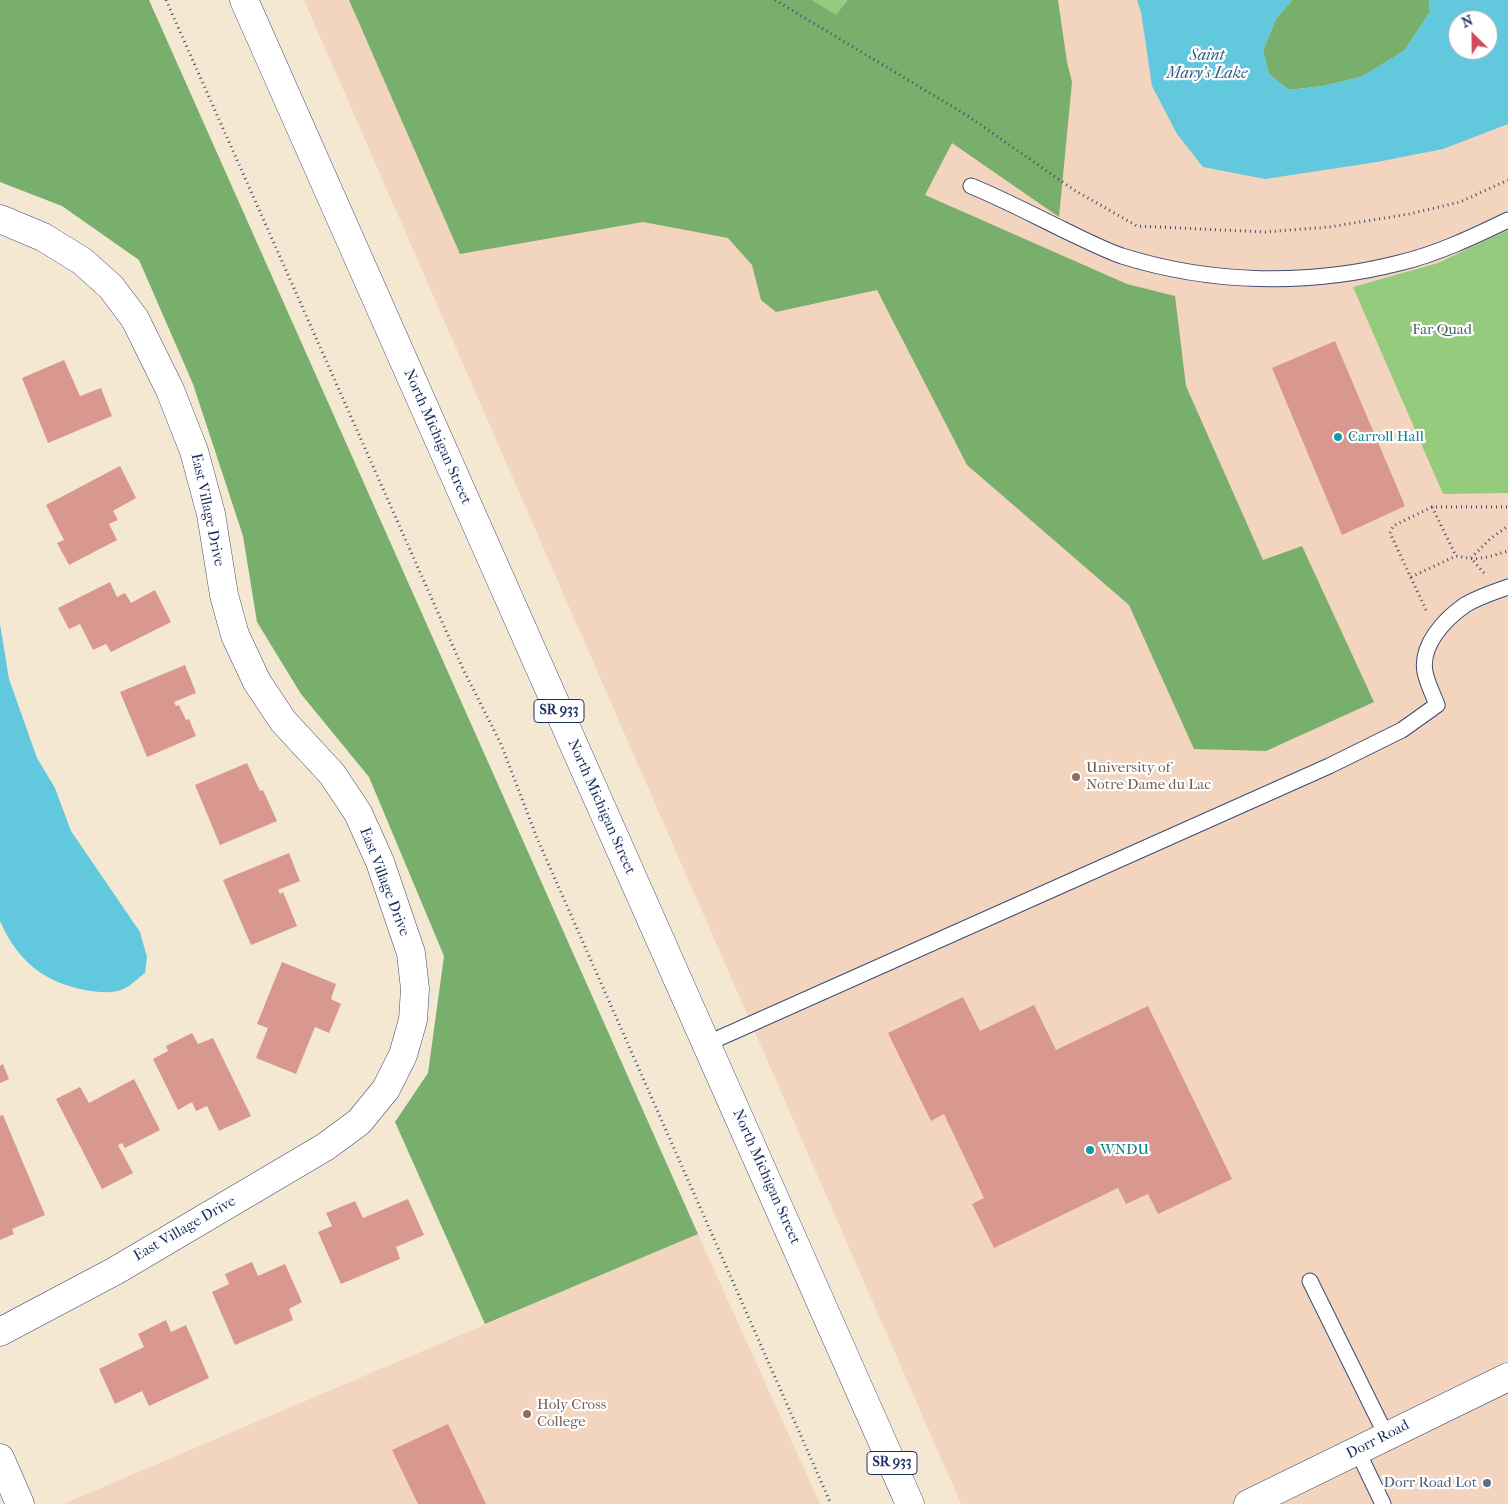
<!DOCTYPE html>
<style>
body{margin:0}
#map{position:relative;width:1508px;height:1504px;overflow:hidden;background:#f5e8d2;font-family:"IM FELL French Canon",serif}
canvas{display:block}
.north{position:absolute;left:1448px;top:10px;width:50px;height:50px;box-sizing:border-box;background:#fff;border:1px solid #a4acbf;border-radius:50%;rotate:337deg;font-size:14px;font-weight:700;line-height:20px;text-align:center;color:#1b2f5e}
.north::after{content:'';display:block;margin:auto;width:18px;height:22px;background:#d1495b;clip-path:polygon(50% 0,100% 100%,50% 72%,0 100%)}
</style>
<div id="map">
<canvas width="1508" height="1504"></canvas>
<div class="north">N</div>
</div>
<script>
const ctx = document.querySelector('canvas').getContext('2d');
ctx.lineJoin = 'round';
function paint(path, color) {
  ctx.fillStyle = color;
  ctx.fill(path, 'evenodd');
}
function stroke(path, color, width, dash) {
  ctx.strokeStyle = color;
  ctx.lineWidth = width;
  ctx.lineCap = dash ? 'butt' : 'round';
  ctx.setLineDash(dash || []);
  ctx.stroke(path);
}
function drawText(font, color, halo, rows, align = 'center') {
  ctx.font = font + ' "IM FELL French Canon",serif';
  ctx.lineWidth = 4.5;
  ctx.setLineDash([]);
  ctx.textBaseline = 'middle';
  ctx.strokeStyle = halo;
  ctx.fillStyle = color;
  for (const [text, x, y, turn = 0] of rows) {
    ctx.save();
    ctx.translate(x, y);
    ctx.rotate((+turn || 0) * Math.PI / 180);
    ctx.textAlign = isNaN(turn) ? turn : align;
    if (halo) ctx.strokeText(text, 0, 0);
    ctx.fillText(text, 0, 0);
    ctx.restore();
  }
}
const built = new Path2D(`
 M304 0H1508V1504H961ZM1458 20H1488V50H1458Z
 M698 1234 820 1504H63Z`);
const green = new Path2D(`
 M812 0H846L836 16Z
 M1508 230V493L1443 494 1353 287 1438 263Z`);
const forest = new Path2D(`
 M0 0H149L698 1234 485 1324 395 1122 428 1073 444 956 369 777 301 694 257 622 243 536 193 384 139 260 62 206 0 182Z
 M349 0H812L836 15 847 0H1058L1067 62 1072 82 1059 217 952 143 925 195 1127 284 1175 296 1186 386 1263 560 1302 546 1374 702 1266 751 1194 749 1129 605 967 465 877 290 776 312 761 300 752 265 728 238 643 222 460 254Z
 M1292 0H1429L1430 12 1404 51 1361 77 1323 86 1289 90 1269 74 1263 50 1276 19Z`);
const water = new Path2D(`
 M1137 0H1292L1276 19 1263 50 1269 74 1289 90 1323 86 1361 77 1404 51 1430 12 1429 0H1508V124L1443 149 1377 162 1265 179 1203 167 1177 134 1152 86 1141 12ZM1458 20H1488V50H1458Z
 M0 624 9 679 37 758 55 788 71 831 140 932 147 957 145 973C138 978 131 986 123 989 114 994 95 992 85 990 43 982 17 960 0 921Z`);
const building = new Path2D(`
 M1335 341 1405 506 1342 535 1272 368Z
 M64 360 80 396 101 388 112 416 48 443 22 378Z
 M120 466 136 498 113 511 118 520 109 524 117 540 69 565 57 543 64 540 46 505Z
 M110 582 117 597 125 593 131 603 155 590 171 622 111 652 106 644 93 650 80 624 69 629 58 608Z
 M185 665 196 693 174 702 176 706 179 705 186 720 189 719 196 736 147 757 120 692Z
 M247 763 260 791 263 790 277 821 220 845 195 785Z
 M289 853 300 881 278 890 280 894 283 892 297 926 251 945 223 880Z
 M282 962 336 984 331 999 341 1004 329 1033 315 1027 296 1074 256 1058 268 1028 257 1024Z
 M963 997 980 1031 1034 1005 1056 1050 1148 1006 1232 1179 1158 1214 1148 1194 1126 1204 1118 1188 994 1248 972 1204 984 1198 944 1114 931 1121 888 1033Z
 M192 1033 198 1044 213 1038 251 1116 219 1131 207 1106 196 1111 192 1102 178 1110 153 1059 168 1051 166 1046Z
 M3 1064 9 1079 0 1083V1066Z
 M134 1079 160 1130 125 1148 122 1143 118 1145 133 1173 102 1189 56 1099 80 1087 89 1103Z
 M3 1115 45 1215 12 1229 14 1234 0 1240V1116Z
 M408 1199 424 1235 396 1247 400 1259 341 1284 318 1232 332 1226 326 1213 355 1201 363 1218Z
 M252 1262 258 1276 285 1264 302 1302 289 1309 293 1320 235 1345 212 1292 229 1284 225 1274Z
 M166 1320 171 1332 186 1325 209 1378 149 1406 142 1391 115 1404 99 1369 144 1347 138 1334Z
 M448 1424 486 1504H418L392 1450Z`);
const path = new Path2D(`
 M166 0 463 669 501 744 537 838 831 1504
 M775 0 968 116 1074 190 1137 226 1265 232 1329 227 1409 214 1460 202 1508 180
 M1432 507 1456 556
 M1484 573 1471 558 1490 539 1508 526
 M1411 577 1456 556 1474 559 1488 557 1508 551
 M1426 610 1390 533 1393 526 1432 507H1508`);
const service = new Path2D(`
 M971 186C1003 199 1033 215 1064 230 1083 239 1102 249 1122 256 1211 284 1309 286 1399 263 1437 254 1473 237 1508 220
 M706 1044 1329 766 1402 730 1437 705C1433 694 1427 683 1425 672 1420 645 1445 619 1465 605 1478 597 1494 592 1508 587
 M1310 1281 1386 1435
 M1357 1450 1383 1504`);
const minor = new Path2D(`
 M0 219 43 237 82 261 111 287 135 319 170 390 194 451 211 514 224 595 235 635 257 682 283 721 332 774 358 813 380 862 411 953 415 989 413 1020 403 1055 386 1089 359 1122 325 1147 115 1271 0 1332
 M0 1458 20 1504
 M1248 1504 1508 1377`);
const primary = new Path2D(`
 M244 0 910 1504`);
const markers = [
 [1338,437,5,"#0f9aa8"],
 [1076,777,5,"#8d6e63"],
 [1090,1150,5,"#0f9aa8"],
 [527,1414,5,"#8d6e63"],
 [1487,1483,5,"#5c6f8a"]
];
const shields = [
 [559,711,50],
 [892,1463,50]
];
const shieldNames = [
 ["SR 933",559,711],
 ["SR 933",892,1463]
];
const parkNames = [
 ["Far Quad",1442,330]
];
const streetNames = [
 ["North Michigan Street",437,437,66],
 ["East Village Drive",207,510,78],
 ["North Michigan Street",601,807,66],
 ["East Village Drive",384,882,69],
 ["North Michigan Street",766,1177,66],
 ["East Village Drive",185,1229,-30],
 ["Dorr Road",1378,1440,-27]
];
const cultureNames = [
 ["Carroll Hall",1348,437],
 ["WNDU",1100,1150]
];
const educationNames = [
 ["University of",1086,768],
 ["Notre Dame du Lac",1086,785],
 ["Holy Cross",537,1405],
 ["College",537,1422]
];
const serviceNames = [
 ["Dorr Road Lot",1477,1483]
];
const waterNames = [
 ["Saint",1207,56],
 ["Mary's Lake",1207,74]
];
paint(built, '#f3d4be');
paint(green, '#95cb7d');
paint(forest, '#78af6c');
paint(water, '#61c8dd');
paint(building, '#d8988f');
stroke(service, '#3c4b6f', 17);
stroke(minor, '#3c4b6f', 29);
stroke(primary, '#3c4b6f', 29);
stroke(path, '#3c4b6f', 3, [1, 4]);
stroke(service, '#fff', 15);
stroke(minor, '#fff', 28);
stroke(primary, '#fff', 28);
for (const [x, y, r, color] of markers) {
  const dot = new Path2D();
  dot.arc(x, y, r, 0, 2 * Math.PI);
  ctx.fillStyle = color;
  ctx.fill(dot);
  stroke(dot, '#fff', 2);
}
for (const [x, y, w] of shields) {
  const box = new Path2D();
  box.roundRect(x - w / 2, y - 11.5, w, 23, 4);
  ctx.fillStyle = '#fff';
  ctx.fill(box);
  stroke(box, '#1b2f5e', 1);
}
drawText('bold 14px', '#1b2f5e', null, shieldNames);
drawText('15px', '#405e67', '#fff', parkNames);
drawText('15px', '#1b2f5e', '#fff', streetNames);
drawText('15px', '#0d838f', '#fff', cultureNames, 'left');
drawText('15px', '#785e54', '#fff', educationNames, 'left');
drawText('15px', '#4e5e75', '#fff', serviceNames, 'right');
drawText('italic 16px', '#305d84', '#fff', waterNames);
</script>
